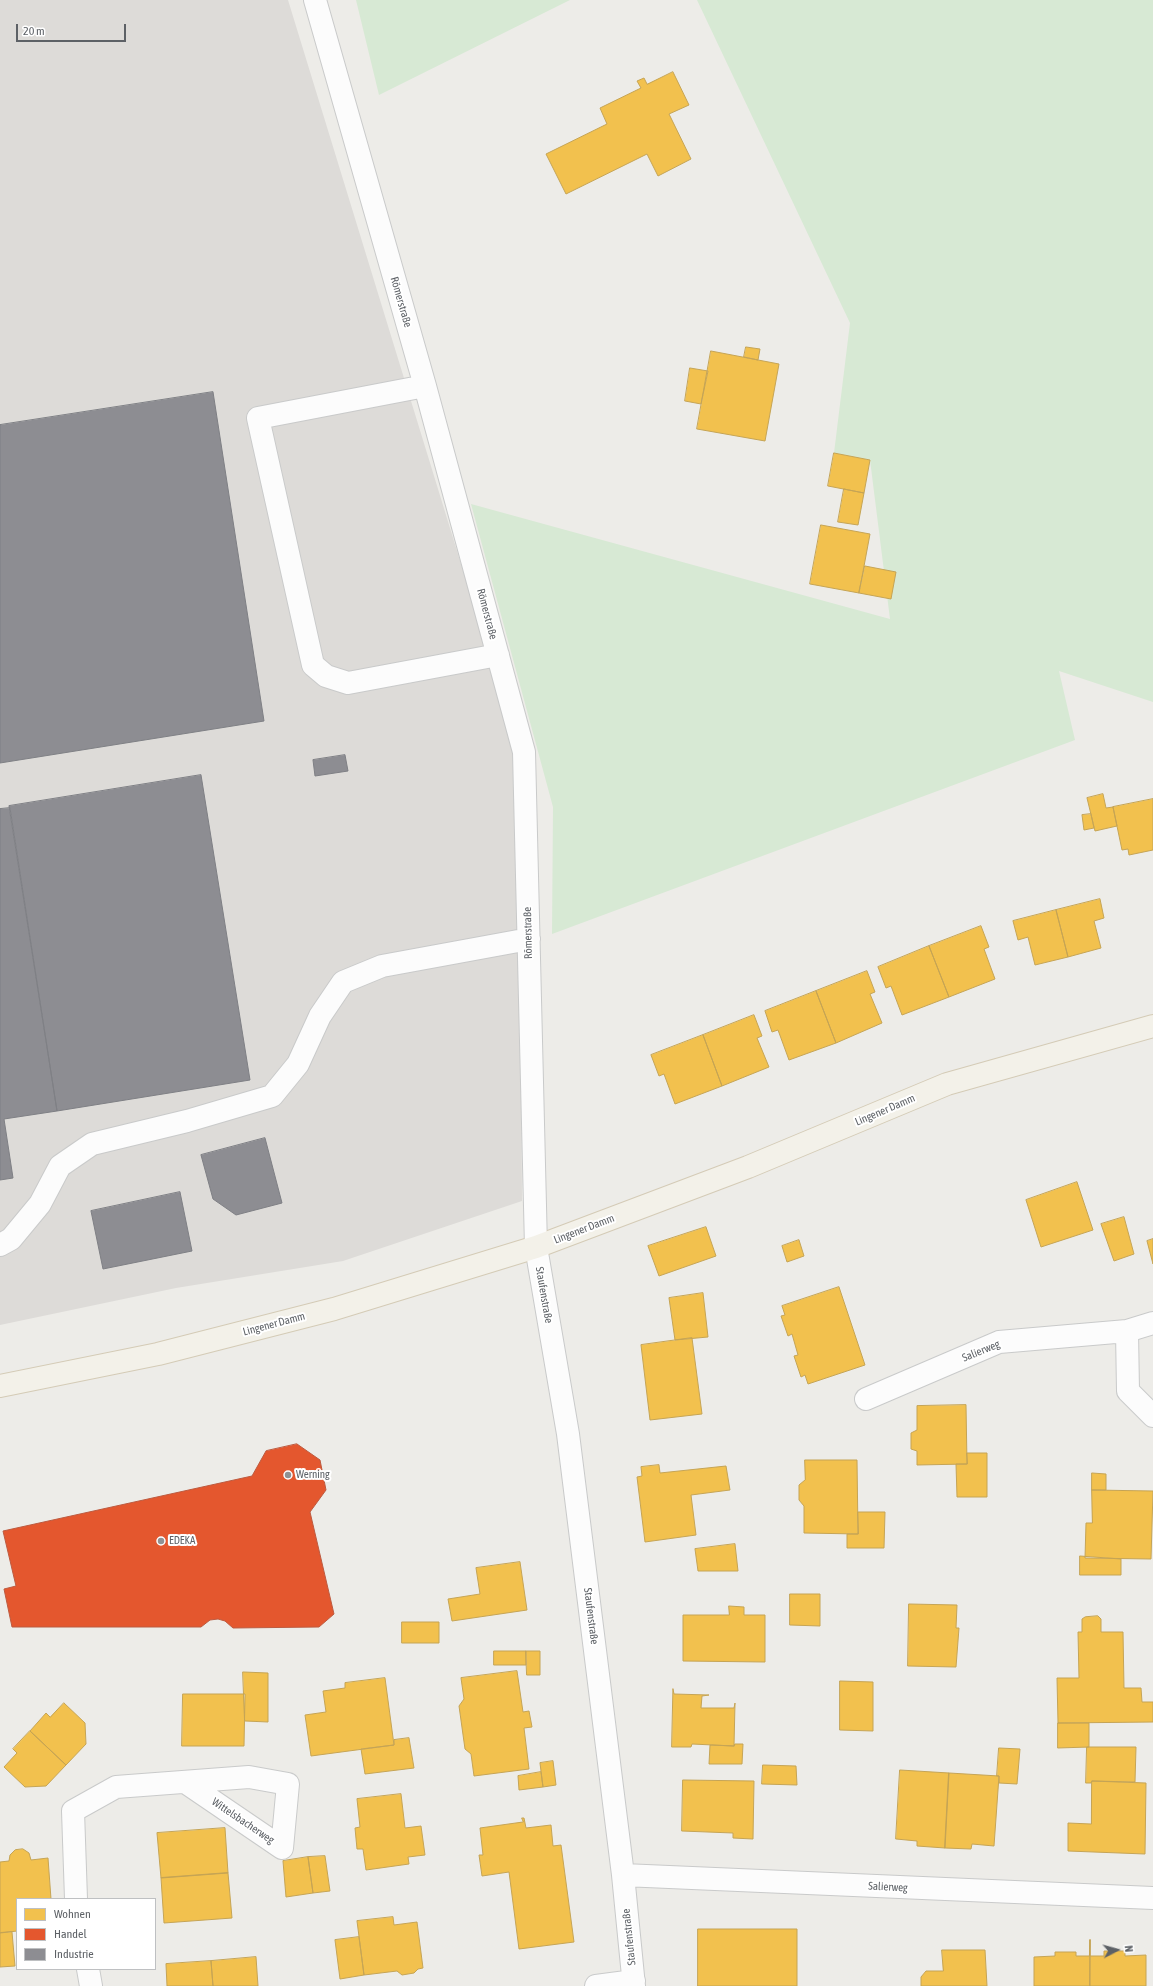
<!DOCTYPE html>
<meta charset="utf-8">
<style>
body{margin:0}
#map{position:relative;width:1153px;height:1986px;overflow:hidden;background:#edece8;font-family:"Asap Condensed",sans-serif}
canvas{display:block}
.legend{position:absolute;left:16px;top:1898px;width:140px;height:72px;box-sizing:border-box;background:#fff;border:1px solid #bec0c2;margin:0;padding:5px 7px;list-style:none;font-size:12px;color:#5d6166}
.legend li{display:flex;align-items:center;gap:8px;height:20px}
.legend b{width:20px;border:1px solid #bec0c2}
.north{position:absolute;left:1097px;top:1930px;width:40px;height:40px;-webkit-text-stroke:3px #fff;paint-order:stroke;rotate:84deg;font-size:11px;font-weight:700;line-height:16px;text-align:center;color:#5d6166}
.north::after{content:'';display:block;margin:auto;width:14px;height:18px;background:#5d6166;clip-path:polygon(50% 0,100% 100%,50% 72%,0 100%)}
.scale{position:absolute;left:16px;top:24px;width:110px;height:18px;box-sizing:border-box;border:2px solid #5d6166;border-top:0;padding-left:5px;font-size:12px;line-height:14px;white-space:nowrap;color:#5d6166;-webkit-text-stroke:3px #fff;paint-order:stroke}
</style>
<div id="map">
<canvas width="1153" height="1986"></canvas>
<ul class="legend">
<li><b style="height:11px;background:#f2c14e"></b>Wohnen</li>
<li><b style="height:11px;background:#e4572e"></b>Handel</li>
<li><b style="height:11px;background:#8d8d92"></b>Industrie</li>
</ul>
<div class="north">N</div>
<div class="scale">20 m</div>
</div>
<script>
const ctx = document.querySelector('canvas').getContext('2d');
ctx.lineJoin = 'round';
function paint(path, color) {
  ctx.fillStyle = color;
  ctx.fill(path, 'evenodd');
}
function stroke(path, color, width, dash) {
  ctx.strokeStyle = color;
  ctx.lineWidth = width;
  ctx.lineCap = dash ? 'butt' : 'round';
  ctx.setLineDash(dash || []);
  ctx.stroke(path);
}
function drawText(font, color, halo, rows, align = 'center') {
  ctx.font = font + ' "Asap Condensed",sans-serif';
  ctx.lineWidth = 4;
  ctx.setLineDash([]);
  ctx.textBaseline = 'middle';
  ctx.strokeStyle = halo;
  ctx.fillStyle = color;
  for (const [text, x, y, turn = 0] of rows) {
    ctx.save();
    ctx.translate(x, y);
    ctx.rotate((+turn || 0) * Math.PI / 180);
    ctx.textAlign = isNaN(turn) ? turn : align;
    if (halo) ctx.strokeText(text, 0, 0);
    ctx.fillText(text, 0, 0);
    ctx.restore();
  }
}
const industrial = new Path2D(`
 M0 0H288L519 753 522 1201 343 1261 176 1288 0 1325Z`);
const green = new Path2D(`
 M356 0H570L379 95Z
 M697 0H1153V702L1059 671 1075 740 552 934 553 807 471 504 890 619 870 460 834 453 850 323Z`);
const homes = new Path2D(`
 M673 72 689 105 669 114 691 159 658 176 647 154 566 194 546 154 607 124 600 108 641 88 637 81 644 78 647 84Z
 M746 347 760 349 758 360 744 357Z
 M711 351 779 364 765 441 697 429Z
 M690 368 708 371 701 404 685 401Z
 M834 453 870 460 864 493 828 486Z
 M844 489 864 493 858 525 838 522Z
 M821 525 870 534 859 593 810 584Z
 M865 566 896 572 891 599 859 593Z
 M1103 794 1106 808 1113 807 1117 826 1095 831 1087 798Z
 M1153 799V850L1129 855 1128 849 1122 850 1113 807Z
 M1091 814 1094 828 1084 830 1082 815Z
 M1100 899 1104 918 1094 921 1101 948 1068 957 1056 910Z
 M1056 910 1068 957 1035 965 1028 937 1018 940 1013 921Z
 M981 926 989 947 984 949 995 979 949 997 929 946Z
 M929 946 949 997 902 1015 891 986 886 988 878 967Z
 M867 971 875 992 870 994 882 1023 836 1043 816 991Z
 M816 991 836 1043 789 1060 778 1030 772 1032 765 1011Z
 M754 1015 762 1036 757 1038 769 1067 722 1086 703 1035Z
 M703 1035 722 1086 675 1104 664 1074 659 1076 651 1055Z
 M1077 1182 1093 1230 1041 1247 1026 1200Z
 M1124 1217 1134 1254 1114 1261 1101 1224Z
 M706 1227 716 1256 659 1276 648 1246Z
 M1153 1239V1264L1147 1241Z
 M799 1240 804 1256 787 1262 782 1246Z
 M839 1287 865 1365 808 1384 805 1375 801 1377 794 1356 798 1355 792 1334 788 1336 781 1316 785 1315 782 1306Z
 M703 1293 708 1337 675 1340 669 1298Z
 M692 1338 702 1414 650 1420 641 1345Z
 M966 1405 967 1464 917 1465V1451L911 1449V1433L917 1430V1406Z
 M967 1453H987V1497H957L956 1464H967Z
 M805 1460H857L858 1534 804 1533V1506L799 1500V1485L805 1480Z
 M659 1465 660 1473 726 1466 730 1490 691 1495 696 1535 645 1542 637 1477 642 1476 641 1467Z
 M1092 1473 1106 1474V1490H1092Z
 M1092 1490 1153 1491 1151 1559 1085 1558 1086 1523H1092Z
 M858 1512H885L884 1548H847V1534H858Z
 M735 1544 738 1571H698L695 1549Z
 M1080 1556 1121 1559V1575H1080Z
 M520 1562 527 1610 452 1621 448 1599 480 1594 476 1568Z
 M790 1594H820V1626L790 1625Z
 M909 1604 957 1605 956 1628H959L956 1667 908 1666Z
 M729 1606 744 1607V1615H765V1662L683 1661V1615H729Z
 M1098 1616 1101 1619V1632H1123L1124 1688H1141L1142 1702H1153V1722L1058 1723 1057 1678H1079L1078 1632H1082V1619L1085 1617Z
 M402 1622H439V1643H402Z
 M494 1651H526V1665H494Z
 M526 1651H540V1675H527Z
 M517 1671 523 1712 529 1711 532 1727 524 1728 529 1769 474 1776 471 1754 465 1749 459 1706 464 1699 461 1678Z
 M243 1672 268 1673V1722L245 1721Z
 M385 1678 394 1745 311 1756 305 1715 326 1712 323 1691 345 1688V1683Z
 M840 1681 873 1682V1731L840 1730Z
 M673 1689 674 1694 709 1695 702 1696 701 1708H734L735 1703 734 1746 692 1744 691 1747H672Z
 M183 1694H245L244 1746H182Z
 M64 1703 85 1723 86 1744 66 1765 30 1731 46 1713 50 1717Z
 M1058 1723H1089V1747L1058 1748Z
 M30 1731 66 1765 46 1786 25 1787 4 1767 17 1753 13 1749Z
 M409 1738 414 1768 365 1774 361 1749 394 1745V1740Z
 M735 1744H743L742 1764H709L710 1745 734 1746Z
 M1087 1747H1136L1135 1782 1092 1781 1091 1783H1086Z
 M999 1748 1020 1749 1017 1784 999 1783V1776H997Z
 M553 1761 556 1785 543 1787 540 1763Z
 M763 1765 796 1766 797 1785 762 1784Z
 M900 1770 949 1773 945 1848 917 1846V1841L896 1839Z
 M541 1772 543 1787 519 1790 518 1776Z
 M949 1773 999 1776 994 1846 972 1844 971 1849 945 1848Z
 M683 1780 754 1781 753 1839 733 1838V1833L682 1831Z
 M1092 1781 1146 1783 1145 1854 1068 1851V1823L1091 1824Z
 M401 1794 405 1828 421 1826 425 1855 408 1857 409 1864 366 1870 363 1849H357L355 1828 360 1827 357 1799Z
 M522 1818H524L526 1828 551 1825 553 1846 561 1845 574 1942 519 1949 509 1872 482 1876 479 1855H483L480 1828 523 1822Z
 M225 1828 228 1873 161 1878 157 1833Z
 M23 1849 29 1853 31 1860 48 1858 51 1899H17V1931L0 1933V1862L9 1861 10 1855 15 1850Z
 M325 1856 330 1891 313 1893 308 1857Z
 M308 1857 313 1893 286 1897 283 1861Z
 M228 1873 232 1918 164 1923 161 1878Z
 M393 1917 394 1925 417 1922 423 1968 418 1969 414 1973 402 1975 397 1971 364 1975 357 1921Z
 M698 1929H797V1986H698Z
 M12 1932 15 1966 0 1967V1933Z
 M359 1937 364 1975 340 1979 335 1940Z
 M1090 1940V1986H1034V1957L1055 1956V1952H1076V1956H1089Z
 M1090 1940V1956H1104V1951H1125V1956L1146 1955V1986H1090Z
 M942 1950H985L987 1986H921V1977L926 1971H943Z
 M256 1957 258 1986H213L211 1961Z
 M211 1961 213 1986H167L166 1964Z`);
const shops = new Path2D(`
 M297 1444 320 1460 326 1490 310 1512 334 1614 319 1627 233 1628 225 1621 218 1619 210 1620 201 1627H12L4 1589 16 1586 3 1531 252 1476 266 1451Z`);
const industry = new Path2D(`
 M213 392 264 721 0 763V425Z
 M345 755 348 771 315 776 313 760Z
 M201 775 250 1080 57 1111 9 806Z
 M10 808 57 1111 4 1119 13 1178 0 1180V809Z
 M265 1138 282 1203 236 1215 213 1199 201 1155Z
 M180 1192 192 1251 103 1269 91 1211Z`);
const minor = new Path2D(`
 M315 0 425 386 524 752 536 1247 568 1434 623 1875 634 1986
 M425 386 258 418 313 665 326 676 348 683 498 655
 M0 1245 11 1239 40 1204 60 1166 92 1144 187 1121 272 1096 298 1064 320 1016 343 982 382 966 529 939
 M1127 1331 1128 1391 1153 1416
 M866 1399 999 1342 1127 1331 1153 1323
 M623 1875 1153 1898
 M76 1899 73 1811 116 1787 249 1777 288 1784 282 1848 185 1782
 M88 1969 91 1986
 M596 1986 634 1981`);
const major = new Path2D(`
 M0 1386 158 1354 334 1309 536 1247 748 1167 947 1084 1153 1026`);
const markers = [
 [288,1475,4,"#8f9294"],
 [161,1541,4,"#8f9294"]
];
const streetNames = [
 ["Römerstraße",401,302,74],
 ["Römerstraße",487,614,75],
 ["Römerstraße",528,933,-91],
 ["Lingener Damm",885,1110,-23],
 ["Lingener Damm",584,1229,-21],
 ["Staufenstraße",544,1295,80],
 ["Lingener Damm",274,1324,-15],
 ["Salierweg",981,1351,-22],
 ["Staufenstraße",591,1616,83],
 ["Wittelsbacherweg",243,1821,34],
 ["Salierweg",888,1887,3],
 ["Staufenstraße",629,1937,-96]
];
const poiNames = [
 ["Werning",296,1475],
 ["EDEKA",169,1541]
];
paint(industrial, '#dddbd8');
paint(green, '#d7e9d4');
paint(homes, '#f2c14e');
stroke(homes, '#c5a455', 1);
paint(shops, '#e4572e');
stroke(shops, '#bc5a3f', 1);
paint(industry, '#8d8d92');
stroke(industry, '#7f8085', 1);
stroke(minor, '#c9caca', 24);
stroke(major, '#d4cbb6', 24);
stroke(minor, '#fcfcfc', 22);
stroke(major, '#f3f1e9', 22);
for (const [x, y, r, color] of markers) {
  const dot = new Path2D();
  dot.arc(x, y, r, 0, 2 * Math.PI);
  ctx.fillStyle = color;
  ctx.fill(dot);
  stroke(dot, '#fff', 1.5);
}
drawText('11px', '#5d6166', '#fff', streetNames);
drawText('11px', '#5d6166', '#fff', poiNames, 'left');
</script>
